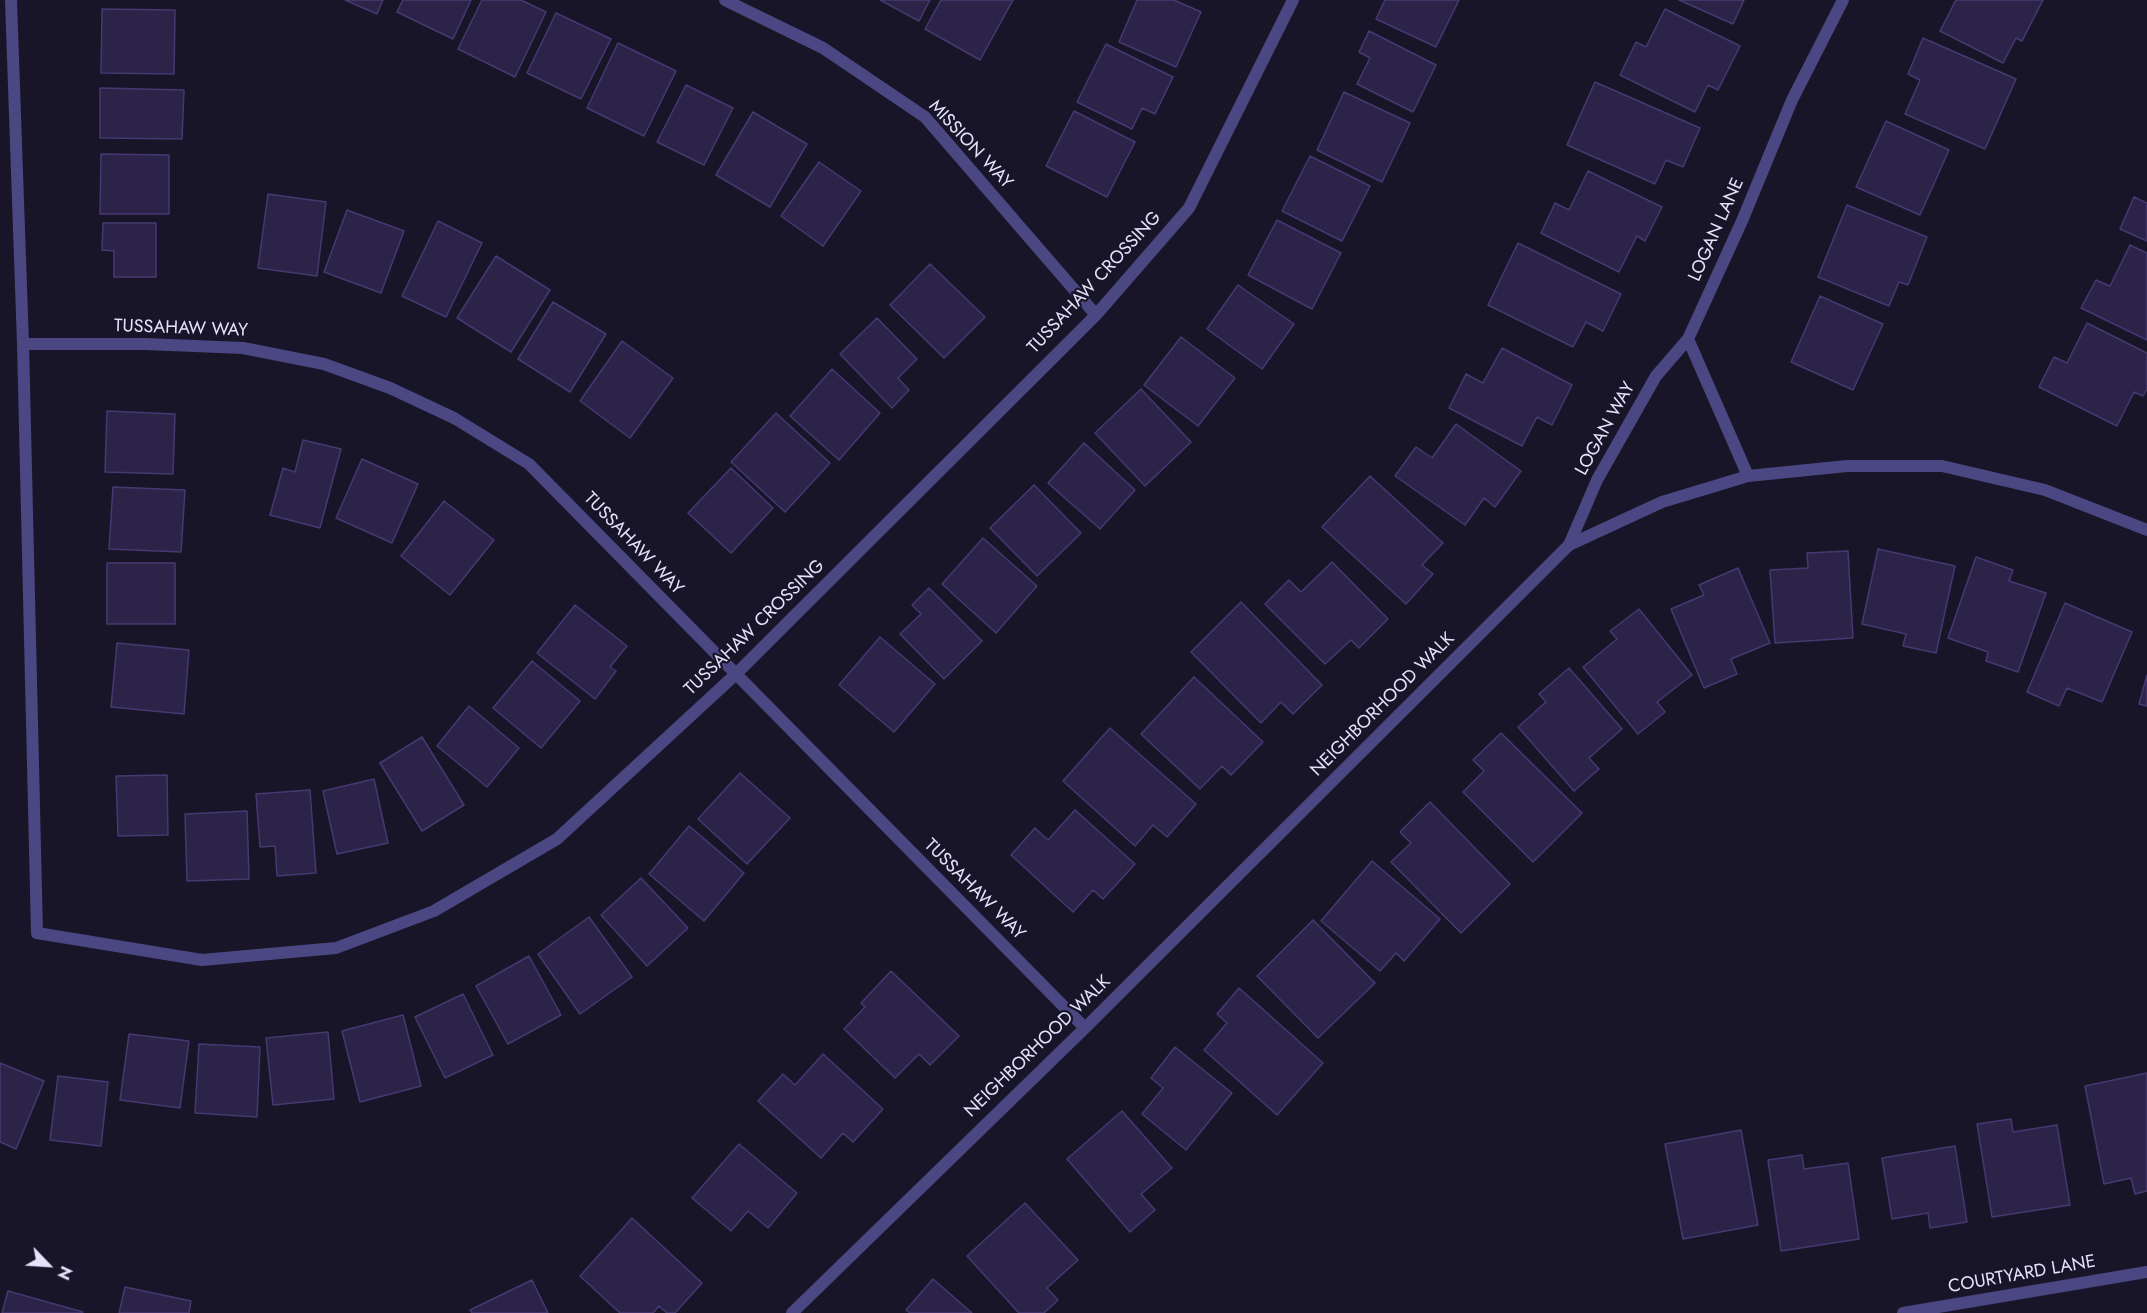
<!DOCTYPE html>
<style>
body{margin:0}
#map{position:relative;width:2147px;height:1313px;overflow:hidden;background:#191529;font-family:Jost,sans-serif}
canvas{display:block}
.north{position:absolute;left:18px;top:1235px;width:60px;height:60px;-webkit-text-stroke:4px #191529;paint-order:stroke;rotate:115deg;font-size:16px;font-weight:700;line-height:24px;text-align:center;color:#e5e2fb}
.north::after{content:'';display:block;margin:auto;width:21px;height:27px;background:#e5e2fb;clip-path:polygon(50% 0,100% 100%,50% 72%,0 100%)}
</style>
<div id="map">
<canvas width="2147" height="1313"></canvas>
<div class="north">N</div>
</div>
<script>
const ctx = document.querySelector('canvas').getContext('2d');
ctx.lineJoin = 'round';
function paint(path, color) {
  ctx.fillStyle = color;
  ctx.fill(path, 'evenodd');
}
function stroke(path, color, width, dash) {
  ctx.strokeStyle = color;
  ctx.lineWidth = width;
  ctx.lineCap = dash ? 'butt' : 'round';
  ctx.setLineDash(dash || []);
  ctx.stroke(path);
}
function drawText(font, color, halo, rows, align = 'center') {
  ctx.font = font + ' Jost,sans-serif';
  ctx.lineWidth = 4.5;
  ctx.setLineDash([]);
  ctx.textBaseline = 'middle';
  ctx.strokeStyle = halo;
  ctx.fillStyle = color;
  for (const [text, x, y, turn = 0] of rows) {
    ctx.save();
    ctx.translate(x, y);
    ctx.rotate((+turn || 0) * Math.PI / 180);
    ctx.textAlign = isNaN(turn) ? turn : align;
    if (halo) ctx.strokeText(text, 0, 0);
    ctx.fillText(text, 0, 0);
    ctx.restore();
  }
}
const building = new Path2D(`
 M345 0H383L377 14Z
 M403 0H471L453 39 397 12Z
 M482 0H521L546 12 515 77 458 49Z
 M880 0H930L919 21Z
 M941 0H1013L980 60 925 29Z
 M1137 0H1174L1201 12 1176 67 1119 42Z
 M1385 0H1459L1436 47 1376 19Z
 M1679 0H1744L1733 24Z
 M1956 0H2043L2022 41 2016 38 2003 63 1940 31Z
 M102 9 175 10 174 74 101 73Z
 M1665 9 1740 46 1718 90 1708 85 1695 112 1620 75 1636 42 1646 47Z
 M556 13 611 39 581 99 527 73Z
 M1369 31 1436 65 1413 112 1357 84 1370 58 1359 52Z
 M1923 38 2016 79 1985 149 1905 114 1920 80 1908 74Z
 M618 43 676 71 644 136 587 108Z
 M1106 44 1173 77 1155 114 1142 108 1132 129 1077 102Z
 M1595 82 1700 128 1683 167 1666 160 1655 184 1567 145Z
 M686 85 733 108 704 165 657 142Z
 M100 88 184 90 182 139 100 138Z
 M1344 92 1410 123 1382 182 1317 150Z
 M1074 111 1135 142 1107 197 1046 166Z
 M753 112 807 144 770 207 716 175Z
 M1886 121 1949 150 1920 215 1856 187Z
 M101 154 169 155V214H100Z
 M1310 156 1370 186 1342 241 1282 211Z
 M819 162 861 191 823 246 781 216Z
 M1588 171 1662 207 1645 241 1637 236 1619 272 1541 233 1555 203 1569 210Z
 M268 194 326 202 317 276 258 268Z
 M2134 197 2147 203V241L2120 229Z
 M1847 205 1927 237 1908 285 1899 282 1889 306 1818 277Z
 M347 210 404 231 381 293 324 272Z
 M1277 220 1341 253 1312 309 1248 275Z
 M438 221 482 243 446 317 402 296Z
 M103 223H156V277H114V251L102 250Z
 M1518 243 1621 294 1603 331 1586 322 1573 347 1488 305Z
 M2130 245 2147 253V340L2081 308 2096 280 2110 286Z
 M496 256 550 290 511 352 457 318Z
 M930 264 985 317 944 358 890 305Z
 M1238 285 1294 324 1262 369 1207 329Z
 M1820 296 1883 324 1853 390 1791 362Z
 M553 302 606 334 570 392 518 359Z
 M877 318 917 359 898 378 909 390 892 408 840 354Z
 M2087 323 2147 353V389L2143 396 2134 392 2117 426 2039 387 2054 357 2067 363Z
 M1181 337 1235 378 1198 426 1144 385Z
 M622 341 673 378 630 438 580 401Z
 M1502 348 1572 385 1552 425 1537 417 1522 446 1449 408 1466 374 1483 383Z
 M832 369 880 413 839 460 790 416Z
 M1141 389 1191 442 1145 486 1095 433Z
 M107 411 175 414 173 474 105 472Z
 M776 413 830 463 785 512 731 462Z
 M1456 424 1521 471 1495 507 1484 498 1465 525 1395 476 1416 447 1432 458Z
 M303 440 341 449 320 528 270 515 283 468 295 472Z
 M1084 443 1135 490 1100 529 1048 483Z
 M362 459 418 484 392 543 336 518Z
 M731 468 773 508 731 553 688 513Z
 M1370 476 1443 543 1422 565 1433 574 1406 604 1322 527Z
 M1034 485 1081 533 1037 576 990 528Z
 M113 487 185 490 181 552 109 549Z
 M444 501 494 540 450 595 401 556Z
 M983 538 1037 586 996 633 942 584Z
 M1878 549 1955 566 1936 653 1903 646 1906 634 1862 624Z
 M1848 551 1853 638 1775 643 1770 570 1808 568 1807 553Z
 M1976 557 2013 570 2009 581 2046 593 2018 672 1986 661 1988 652 1948 638Z
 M1332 562 1388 619 1359 648 1351 640 1325 664 1265 604 1289 580 1301 592Z
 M107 563H175V624H107Z
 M1738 568 1770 643 1731 659 1737 674 1704 688 1671 609 1704 595 1699 585Z
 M929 588 982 641 944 679 900 634 921 614 912 605Z
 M1241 602 1322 685 1293 714 1281 702 1261 723 1191 652Z
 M2065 603 2132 632 2102 702 2067 688 2059 706 2027 692Z
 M575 605 627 646 610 667 616 671 595 699 537 653Z
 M1639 609 1692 675 1657 702 1665 712 1638 734 1583 667 1617 639 1610 631Z
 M880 637 935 684 894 732 839 685Z
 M117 643 189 650 184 714 111 707Z
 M532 661 580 701 541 748 493 708Z
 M1569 668 1622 729 1589 758 1599 769 1574 791 1518 727 1546 702 1539 694Z
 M2147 675V706L2139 704Z
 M1194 677 1263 742 1231 775 1222 766 1200 789 1141 734Z
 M469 706 519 748 487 787 437 746Z
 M1110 728 1196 804 1167 837 1153 825 1135 846 1063 781Z
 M1501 733 1582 813 1533 862 1463 792 1484 771 1473 760Z
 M422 737 464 805 422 831 380 763Z
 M740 773 790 818 747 864 698 819Z
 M167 775 168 835 118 836 116 776Z
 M374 779 388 843 337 854 323 791Z
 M310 790 316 873 277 876 275 846 260 847 256 794Z
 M1430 802 1510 884 1461 933 1391 862 1411 843 1400 832Z
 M1075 810 1135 864 1103 899 1093 890 1073 912 1011 855 1035 828 1048 840Z
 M247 811 249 879 187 881 185 814Z
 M689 826 744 873 704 921 649 874Z
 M1372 861 1440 919 1404 961 1396 953 1380 971 1321 921Z
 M641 878 688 928 647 966 601 915Z
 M589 917 632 977 580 1014 538 954Z
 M1313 920 1375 983 1318 1038 1257 976Z
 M529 956 561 1015 508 1044 476 986Z
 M891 971 959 1036 930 1065 919 1054 895 1078 844 1029 865 1007 861 1003Z
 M1239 988 1323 1063 1277 1115 1204 1050 1227 1023 1217 1014Z
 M463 994 493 1055 445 1078 415 1017Z
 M403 1015 421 1086 360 1102 342 1031Z
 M328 1032 334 1099 273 1105 266 1038Z
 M129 1034 189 1041 180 1108 120 1100Z
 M199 1044 260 1047 257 1117 195 1113Z
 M1175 1047 1232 1093 1186 1150 1142 1114 1163 1088 1151 1078Z
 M823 1054 883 1109 853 1142 843 1133 821 1158 758 1101 783 1074 795 1085Z
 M0 1063 44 1081 16 1149 0 1142Z
 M2147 1073V1191L2135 1194 2131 1178 2104 1184 2085 1086Z
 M58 1076 108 1082 101 1146 50 1140Z
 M1122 1111 1172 1168 1141 1194 1155 1210 1130 1232 1067 1159Z
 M2011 1119 2013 1132 2057 1125 2070 1205 1992 1217 1977 1124Z
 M1741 1130 1758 1225 1683 1239 1665 1144Z
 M739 1144 797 1193 768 1228 748 1211 731 1231 692 1198Z
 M1955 1146 1967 1222 1930 1228 1928 1213 1892 1219 1882 1158Z
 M1802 1155 1804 1169 1848 1163 1859 1239 1781 1251 1768 1160Z
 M1025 1203 1078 1260 1047 1288 1058 1300 1044 1313H1019L967 1256Z
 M632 1218 702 1283 675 1313H667L659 1306 653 1313H620L580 1276Z
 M933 1279 972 1313H910L906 1310Z
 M532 1280 548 1313H472L470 1310Z
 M125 1287 191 1301 189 1313H119Z
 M8 1291 83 1312 82 1313H2Z`);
const minor = new Path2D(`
 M11 0 23 344 37 933 202 960 336 948 434 911 557 839 736 674 1096 315 1189 208 1293 0
 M725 0 823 48 925 117 1096 315
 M23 344H146L243 348 324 364 390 388 454 418 529 464 1085 1028
 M1748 476 1688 339 1742 221 1792 100 1843 0
 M1569 545 1597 480 1656 376 1688 339
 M792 1313 1085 1028 1569 545 1662 502 1748 476 1847 466H1942L2045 490 2147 530
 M1903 1313 2147 1272`);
const streetNames = [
 ["MISSION WAY",970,145,47],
 ["LOGAN LANE",1717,230,-66],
 ["TUSSAHAW CROSSING",1095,283,-47],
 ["TUSSAHAW WAY",181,329,2],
 ["LOGAN WAY",1606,429,-61],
 ["TUSSAHAW WAY",633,544,46],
 ["TUSSAHAW CROSSING",755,628,-44],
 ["NEIGHBORHOOD WALK",1383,705,-45],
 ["TUSSAHAW WAY",974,890,45],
 ["NEIGHBORHOOD WALK",1038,1047,-44],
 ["COURTYARD LANE",2022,1275,-10]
];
paint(building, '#2c2448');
stroke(building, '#453971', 1.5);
stroke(minor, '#4a4782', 12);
drawText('18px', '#e5e2fb', '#191529', streetNames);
</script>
